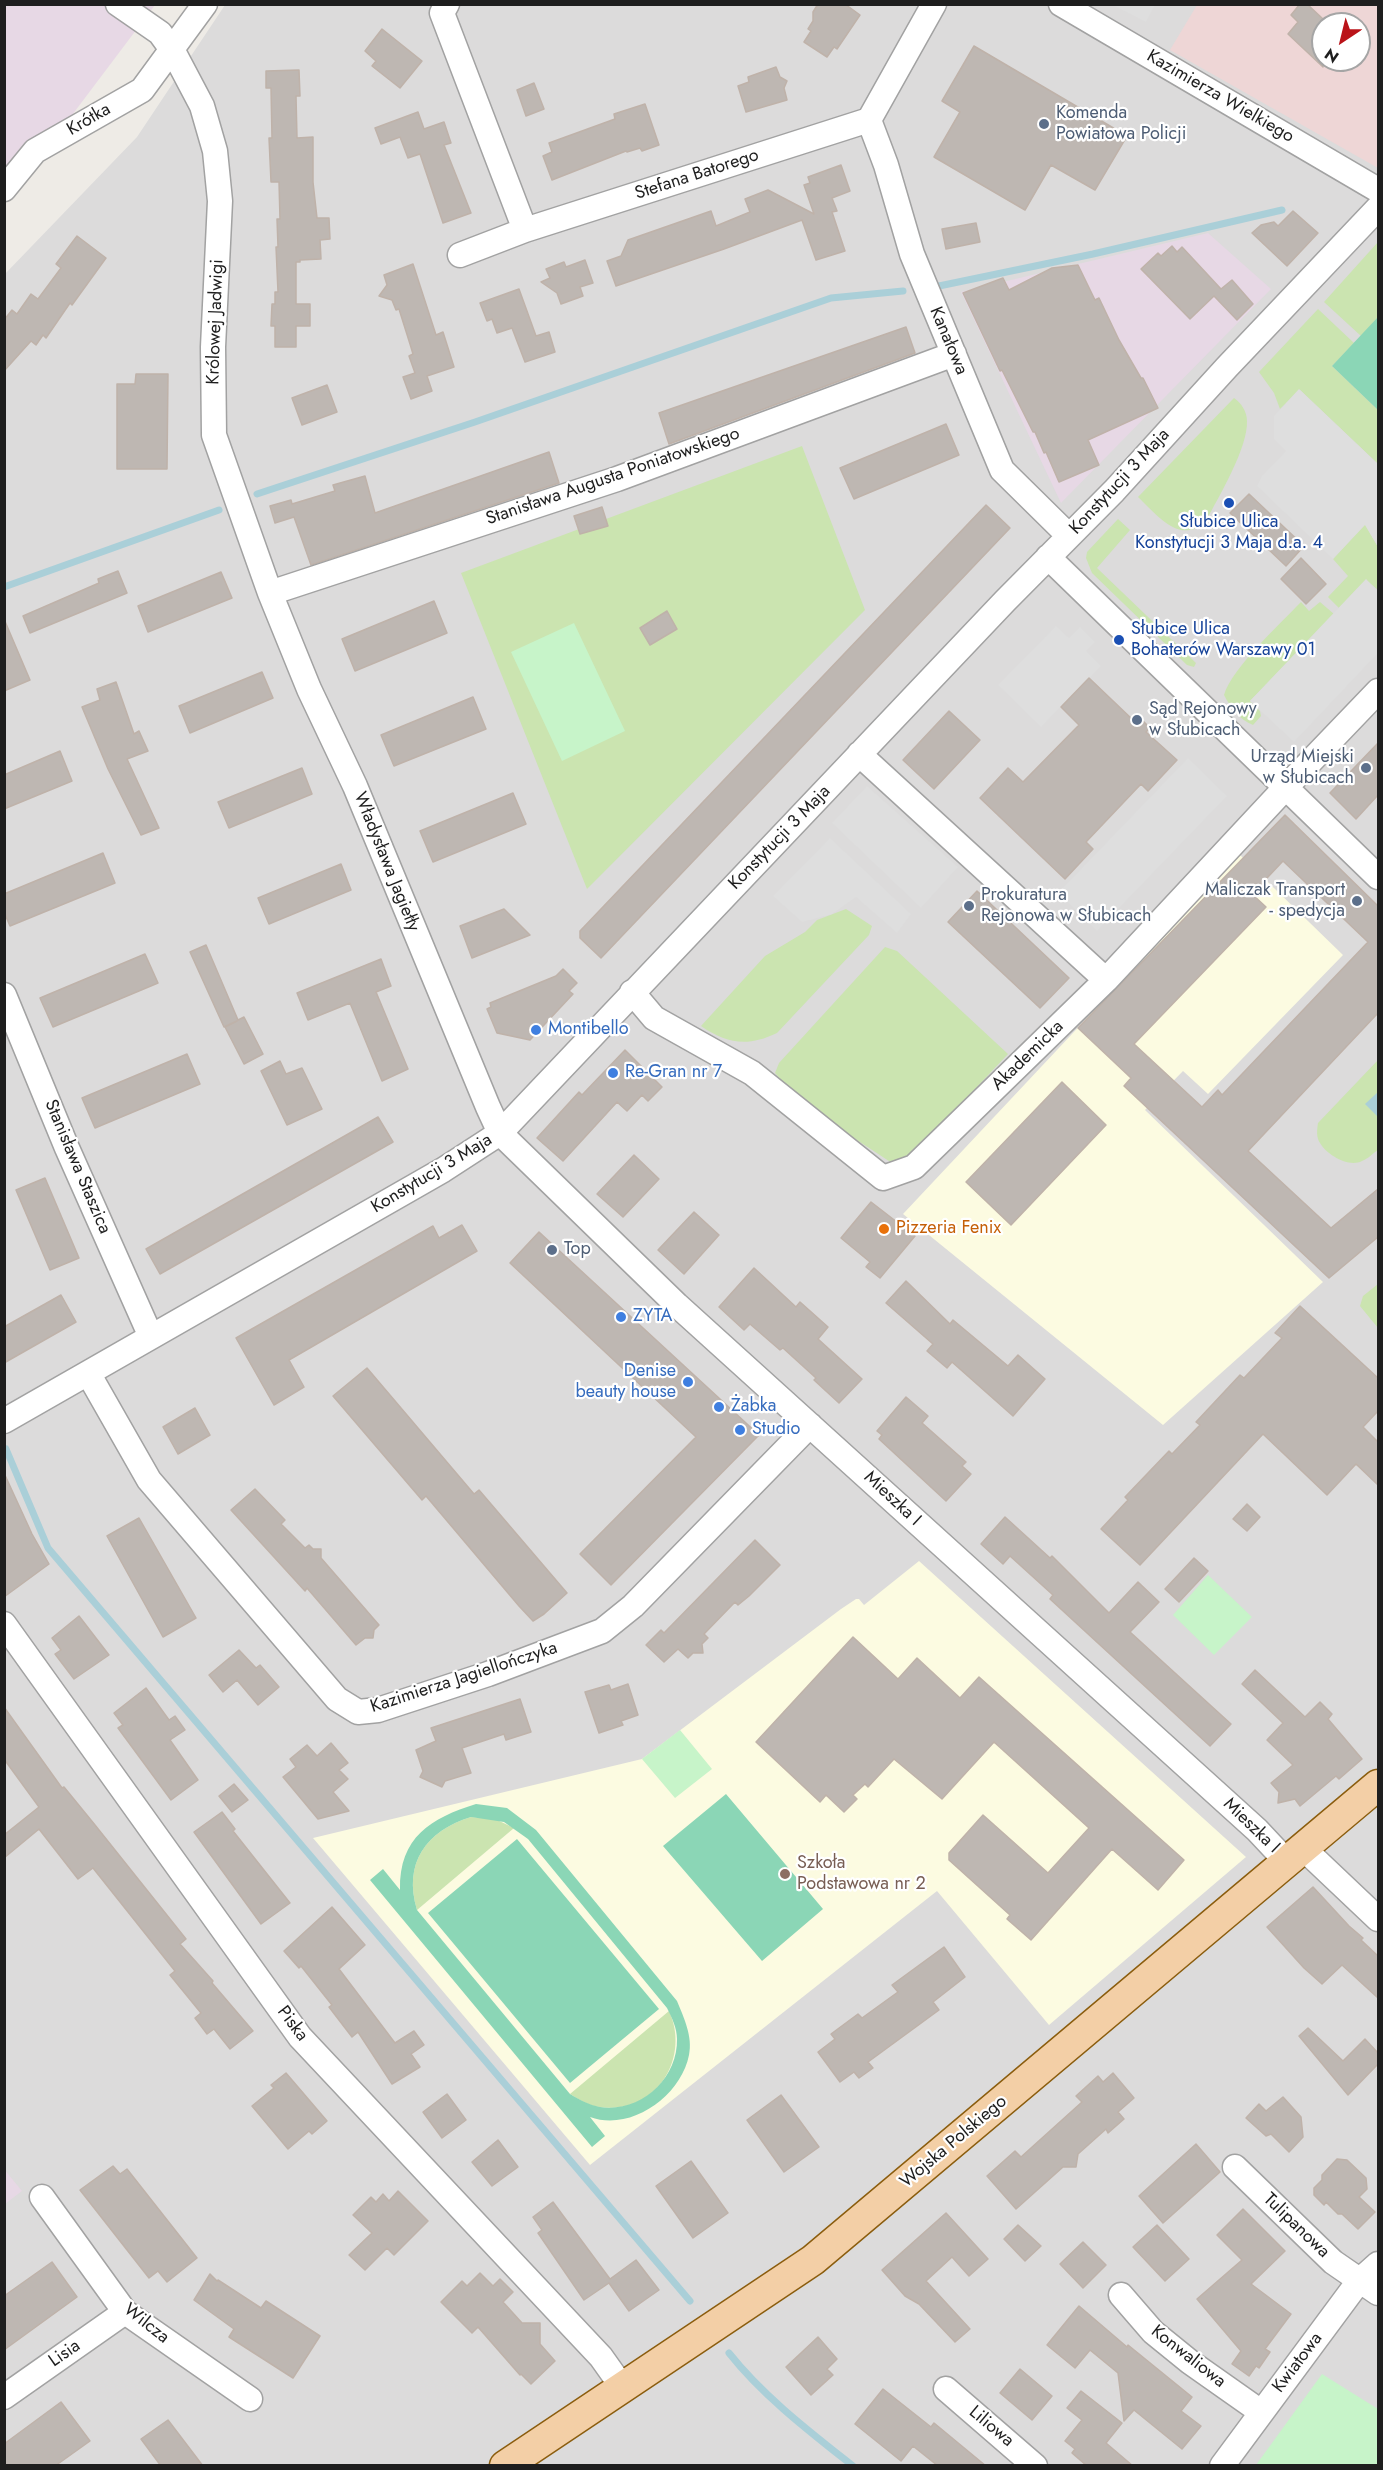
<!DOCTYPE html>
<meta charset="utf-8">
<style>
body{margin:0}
#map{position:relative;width:1383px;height:2470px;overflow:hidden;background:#eeebe6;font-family:Jost,sans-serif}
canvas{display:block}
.frame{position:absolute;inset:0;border:6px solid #1e1e1e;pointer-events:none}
.north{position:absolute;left:1311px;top:12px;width:60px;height:60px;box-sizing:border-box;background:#fff;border:2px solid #a5a5a5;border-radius:50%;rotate:215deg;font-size:16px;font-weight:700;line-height:24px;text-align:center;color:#1e1e1e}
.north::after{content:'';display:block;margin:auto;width:21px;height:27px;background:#ba1319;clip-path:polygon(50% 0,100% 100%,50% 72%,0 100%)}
</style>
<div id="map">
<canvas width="1383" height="2470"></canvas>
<div class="frame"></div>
<div class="north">N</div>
</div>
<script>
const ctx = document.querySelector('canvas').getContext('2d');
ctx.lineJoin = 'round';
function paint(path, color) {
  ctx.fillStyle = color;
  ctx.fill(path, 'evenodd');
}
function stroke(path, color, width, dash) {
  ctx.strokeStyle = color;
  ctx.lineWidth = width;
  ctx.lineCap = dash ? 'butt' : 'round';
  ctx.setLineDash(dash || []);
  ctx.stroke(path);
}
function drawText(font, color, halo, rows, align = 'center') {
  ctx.font = font + ' Jost,sans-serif';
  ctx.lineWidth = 4.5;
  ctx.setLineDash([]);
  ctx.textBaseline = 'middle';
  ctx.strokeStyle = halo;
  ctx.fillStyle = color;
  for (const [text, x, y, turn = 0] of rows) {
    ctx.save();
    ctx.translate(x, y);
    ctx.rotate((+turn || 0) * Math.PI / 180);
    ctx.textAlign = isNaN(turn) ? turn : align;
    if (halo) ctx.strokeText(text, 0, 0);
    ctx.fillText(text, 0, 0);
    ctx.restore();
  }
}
const residential = new Path2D(`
 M225 5H1378V2465H5L4 275 137 137ZM1323 24H1359V60H1323Z`);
const commercial = new Path2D(`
 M1197 5H1378V168L1170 50ZM1323 24H1359V60H1323Z`);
const industrial = new Path2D(`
 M5 5H155L5 204Z
 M1208 233 1271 289 1061 503 961 292Z
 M4 2169 22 2191 5 2204H4Z`);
const education = new Path2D(`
 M1240 855 1343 955 1208 1094 1183 1071 1145 1110 1323 1282 1163 1425 903 1214Z
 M919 1561 1246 1857 1049 2025 937 1891 590 2165 313 1838 642 1759 841 1609 856 1599H859L864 1605Z`);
const grass = new Path2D(`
 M1378 242V317L1361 336 1324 302Z
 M1318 309 1354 343 1332 366 1378 410V464L1300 390 1280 409 1274 393 1259 372Z
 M1234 398C1241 403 1247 411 1247 421 1248 448 1219 496 1206 521 1180 546 1157 515 1138 497Z
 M802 446 865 610 587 889 461 573Z
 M1118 519 1130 530 1097 568 1196 663 1194 667 1187 665 1092 573 1086 558 1087 552Z
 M1365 524 1378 547V590L1366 580 1339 608 1328 597 1348 576 1333 559Z
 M1301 602 1309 611 1320 602 1334 614 1250 701 1260 711 1261 716 1253 725C1240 720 1230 707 1224 695 1232 668 1280 624 1301 602Z
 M846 909 872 926 869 935 777 1033C748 1047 727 1044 701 1026L765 956 805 932 817 920Z
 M885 947 897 951 1008 1054 909 1159 892 1163C854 1138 804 1107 775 1073L779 1063Z
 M1378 1060V1150C1373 1153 1368 1159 1362 1161 1349 1168 1327 1155 1320 1143 1316 1137 1317 1130 1318 1123Z
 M1378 1284V1328L1360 1306 1363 1296Z
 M471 1817 495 1819 514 1828 417 1910C403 1863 426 1831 471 1817Z
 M669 2011C691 2059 655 2115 600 2107 589 2106 580 2100 570 2094Z`);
const park = new Path2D(`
 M574 623 625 731 562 761 511 652Z
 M1208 1575 1252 1617 1214 1655 1173 1615Z
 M680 1730 712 1769 675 1798 642 1759Z
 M1322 2374 1378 2409V2465H1256Z`);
const pitch = new Path2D(`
 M1378 317V410L1332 366Z
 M726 1794 823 1909 762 1961 663 1846Z
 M476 1804 507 1808 536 1830 677 2001C684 2018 693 2037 689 2055 681 2096 631 2132 590 2117L605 2136 592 2147 370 1880 383 1869 400 1890C399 1837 431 1818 476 1804ZM471 1817 504 1822 528 1839 667 2008C672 2018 677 2028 677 2039 678 2079 640 2113 600 2107 589 2105 580 2100 570 2094L417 1910C403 1863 426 1831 471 1817Z
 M517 1839 659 2009 570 2083 428 1913Z`);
const parking = new Path2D(`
 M1113 5 1155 4V5L1146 22Z
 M1299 389 1378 464V547L1365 525 1333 559 1257 486 1262 476 1286 451 1274 439V416Z
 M1366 579 1378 591V653L1294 742 1250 701Z
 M1056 626 1069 638 1080 627 1095 642 1086 651 1101 666 1041 727 998 685Z
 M1188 758 1227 796 1097 931 1058 893Z
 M867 786 958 867 921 908 832 823Z
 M830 838 911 914 897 933 856 897 832 914 802 922 773 896Z`);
const water = new Path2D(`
 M1378 1092V1117L1365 1104Z`);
const stream = new Path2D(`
 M939 286 1093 254 1282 210
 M257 494 475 422 831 298 903 291
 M4 587 219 510
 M6 1449 48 1548 690 2301
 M729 2353C763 2396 810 2432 853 2466`);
const building = new Path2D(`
 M818 4H845L860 15 837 49 834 47 827 57 804 42 811 31 808 29 813 21V12Z
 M1300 4H1307L1323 19V67L1288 34 1298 22 1291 15Z
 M382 29 422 61 400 88 372 66 376 61 365 51Z
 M974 46 1127 136 1095 190 1051 165 1025 210 934 157 960 112 942 101Z
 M776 67 780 77 787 81 784 88 787 100 746 112 738 86 749 82 748 77Z
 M299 70 300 96H296L297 138 313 137V182L317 218H329L330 239 320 240 321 259 300 260V262H296V304H310V326H296V347H275V326H271L272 304H275V292H278L276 247H278L277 219H280L279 182H271L269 138H272L271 88H266V71Z
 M534 83 544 109 526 116 517 90Z
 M645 104 659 145 642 151 640 148 627 152 626 151 552 180 543 156 552 152 549 143 615 119 614 114Z
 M418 112 424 129 444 122 451 143 444 145 471 213 443 223 420 154 408 158 400 137 381 144 375 128Z
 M841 165 850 191 832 198 837 211 832 212 845 251 816 260 802 220 724 249 616 286 607 261 621 256 628 240 711 211 716 226 750 212 745 199 768 190 814 214 804 185 810 183 808 177Z
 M1293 211 1318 233 1287 266 1252 233 1261 225 1274 222 1278 226Z
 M976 223 980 242 946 249 942 229Z
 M77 236 106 258 72 305 70 303 46 338 43 335 36 345 31 341 4 371V320L12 310 17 314 31 294 38 299 61 268 56 264Z
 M1172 246 1177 252 1182 247 1221 289 1232 280 1253 304 1237 320 1214 296 1190 319 1141 269 1158 253 1161 256Z
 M585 260 593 283 580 287 583 296 561 304 557 293 541 282 550 278 546 269 564 262 566 267Z
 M413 264 436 335 443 332 454 367 427 376 432 391 411 399 403 377 415 373 409 356 413 354 410 344 399 309 396 310 392 300 379 296 387 285 384 275Z
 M1078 265 1095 300 1099 298 1119 340 1141 378H1143L1158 408 1088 440 1099 465 1059 482 1046 452 1044 453 1035 432H1033L1002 370 1000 371 963 293 1003 278 1009 290 1052 268Z
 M519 289 536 336 549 332 555 352 525 362 512 328 497 333 492 319 487 321 480 303Z
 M906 327 915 353 669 444 659 413Z
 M136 374H168L167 469H117V384H135Z
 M327 385 337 412 302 425 292 398Z
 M946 424 959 455 854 499 840 468Z
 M549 452 559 483 311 565 294 517 275 523 270 506 291 500 292 504 335 491 333 485 365 476 375 513Z
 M1249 494 1304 546 1286 566 1230 513Z
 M986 505 1010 528 601 958 580 938V931Z
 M602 507 608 526 580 534 574 516Z
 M1301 558 1326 584 1306 604 1281 579Z
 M118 571 127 593 30 633 23 616 99 583 98 579Z
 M221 572 232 598 148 632 138 606Z
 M434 601 447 633 355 671 342 639Z
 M667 611 677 629 650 645 640 628Z
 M4 619 30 680 4 691Z
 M262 672 273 698 190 733 179 706Z
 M1089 678 1133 720 1137 715 1150 728 1146 732 1177 760 1148 791 1141 784 1086 842 1093 849 1065 879 980 798 1008 768 1023 782 1079 725 1061 707Z
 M116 682 134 734 139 731 148 751 127 759 159 828 141 835 108 769 82 707 100 700 97 689Z
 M473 697 486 729 394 766 381 735Z
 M949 711 980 740 934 789 903 760Z
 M1378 743V795L1356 819 1330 793Z
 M60 751 72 781 4 809V775Z
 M302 768 312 794 229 828 218 802Z
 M513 793 526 824 433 862 420 831Z
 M1285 815 1378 906V1013L1248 1151 1331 1228 1378 1189V1237L1329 1278 1124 1086 1131 1078 1078 1028ZM1283 861 1368 942 1222 1095 1218 1090 1202 1107 1134 1044 1266 907 1252 894Z
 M103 853 115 883 10 926 4 912V894Z
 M341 864 351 890 269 924 258 898Z
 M977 891 1069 978 1040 1008 948 922Z
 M504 909 530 935 472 958 460 926Z
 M206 945 238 1020 244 1017 263 1054 244 1064 225 1027 237 1021 224 1027 190 952Z
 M145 954 158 983 53 1027 40 998Z
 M381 959 391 986 376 992 408 1069 382 1081 350 1003 308 1020 297 993Z
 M563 969 577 983 569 991 573 994 530 1040 497 1033 487 1009 491 1007 490 1003 556 976Z
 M625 1050 662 1087 648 1101 642 1095 627 1111 617 1102 563 1161 537 1138 579 1092 582 1095Z
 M187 1054 200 1084 95 1128 82 1098Z
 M280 1061 286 1074 302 1068 322 1109 287 1125 261 1071Z
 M1062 1082 1106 1125 1011 1225 966 1182Z
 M378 1117 393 1142 160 1274 146 1249Z
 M634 1155 659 1179 623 1217 597 1194Z
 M45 1178 79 1258 50 1270 16 1190Z
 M871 1202 915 1236 880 1278 866 1267 870 1262 841 1238Z
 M694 1212 719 1235 684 1274 658 1250Z
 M462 1225 477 1251 289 1360 304 1387 274 1405 236 1338 433 1226 439 1238Z
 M539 1232 759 1435 611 1585 580 1554 696 1437 510 1263Z
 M754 1268 796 1307 800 1302 828 1327 818 1339 862 1379 839 1403 814 1380 816 1378 783 1348 780 1350 750 1324 744 1330 719 1307Z
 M906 1281 950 1324 953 1320 1008 1366 1018 1355 1045 1379 1013 1416 952 1362 947 1368 927 1351 933 1344 886 1303Z
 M61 1295 76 1322 4 1363V1327Z
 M1300 1306 1378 1378V1411L1363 1427 1378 1442V1485L1356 1464 1327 1495 1263 1434 1140 1565 1101 1529 1128 1500 1125 1497 1169 1451 1172 1454 1200 1425 1196 1422 1240 1375 1244 1378 1282 1338 1275 1333Z
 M367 1368 474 1494 479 1490 567 1593 544 1614 533 1621 519 1606 426 1496 422 1500 333 1396Z
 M906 1397 928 1416 922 1423 966 1462 962 1466 971 1474 946 1501 879 1439 882 1435 877 1431Z
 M195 1408 210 1435 178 1454 163 1427Z
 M4 1473 32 1534 49 1564 4 1597Z
 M255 1489 285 1520 281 1524 305 1548 309 1545 313 1549H321V1558L379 1625 374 1630 373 1638H365L356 1645 307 1588 305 1591 231 1510Z
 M1247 1504 1260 1517 1247 1531 1233 1519Z
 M1005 1517 1050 1558 1052 1556 1109 1613 1138 1582 1159 1602 1130 1632 1231 1724 1210 1746 1050 1599 1053 1595 1010 1556 1003 1564 981 1544Z
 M139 1518 196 1618 163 1637 107 1536Z
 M755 1540 780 1565 749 1596 738 1605 735 1602 704 1634 708 1638 702 1644 703 1653H693L688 1658 678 1649 664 1662 646 1645 661 1630 664 1633Z
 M1194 1558 1208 1571 1179 1602 1165 1589Z
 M79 1616 109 1655 74 1679 55 1654 61 1650 52 1638Z
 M853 1637 898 1679 917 1658 960 1698 979 1677 1184 1860 1158 1890 1112 1849 1031 1940 1007 1919 1010 1915 949 1860V1853L983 1815 1048 1873 1089 1828 994 1742 942 1799 894 1759 868 1787 865 1784 853 1795 857 1799 844 1812 826 1795 820 1802 756 1742Z
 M239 1650 256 1668 260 1665 279 1687 258 1705 237 1680 223 1692 209 1675Z
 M1255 1670 1305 1717 1320 1702 1332 1714 1328 1719 1362 1759 1339 1779 1336 1776 1300 1806 1295 1799 1278 1803 1279 1792 1271 1783 1293 1765 1267 1740 1283 1723 1242 1684Z
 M628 1684 638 1715 621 1721 623 1725 599 1733 585 1692 609 1685 611 1690Z
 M146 1688 169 1720 175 1716 185 1730 170 1740 198 1780 171 1800 118 1728 123 1725 114 1713Z
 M520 1699 531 1732 506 1740 504 1734 462 1748 471 1773 445 1781 442 1787 420 1777 423 1771 416 1750 436 1741 431 1728Z
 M4 1707 62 1788 64 1787 95 1825 186 1939 180 1944 213 1981 212 1983 253 2031 230 2049 214 2029 207 2034 195 2018 201 2013 170 1975 175 1971 93 1868 78 1879 39 1829 4 1858V1835L39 1807 4 1759Z
 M331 1743 348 1763 339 1770 348 1779 333 1792 349 1811 318 1819 283 1777 296 1767 290 1759 307 1745 317 1756Z
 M234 1784 248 1800 232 1812 219 1796Z
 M222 1812 235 1829 233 1831 290 1903 261 1924 194 1832Z
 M1313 1887 1349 1926 1363 1938 1361 1940 1378 1956V1998L1342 1965 1322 1984 1304 1968 1267 1927Z
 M332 1907 365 1945 339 1969 395 2043 414 2031 424 2045 411 2054 420 2067 392 2084 358 2032 352 2037 329 2007 332 2005 301 1966 299 1968 284 1951Z
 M944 1947 965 1977 933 2002 939 2010 868 2062 873 2068 859 2078 854 2072 840 2082 818 2052 835 2039 831 2034 858 2014 862 2018 898 1992 892 1985Z
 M1308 2028 1343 2061 1365 2039 1378 2053V2064L1348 2095 1299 2036Z
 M286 2073 327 2121 312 2134 309 2131 288 2149 252 2106 274 2088 271 2085Z
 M1113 2073 1134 2098 1118 2112 1124 2119 1108 2133 1106 2129 1078 2154 1076 2167H1063L1016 2209 987 2176 1015 2151 1021 2157 1082 2102 1076 2096 1098 2076 1103 2082Z
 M447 2094 466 2120 442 2138 423 2112Z
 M781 2095 819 2147 784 2172 747 2120Z
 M1283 2097 1301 2117 1303 2137 1289 2152 1271 2134 1266 2136 1246 2118 1259 2104 1266 2111Z
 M498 2140 518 2167 492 2186 472 2162Z
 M1196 2144 1220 2172 1163 2223 1139 2196Z
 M1337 2159 1347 2160 1366 2178 1367 2189 1359 2197 1375 2212 1358 2229 1342 2214H1338L1326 2202 1324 2205 1314 2195V2188L1322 2180V2175Z
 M691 2161 728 2213 693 2238 656 2186Z
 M113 2166 120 2174 127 2169 197 2258 167 2282 158 2271 149 2278 80 2190Z
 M398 2191 428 2221 394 2255 387 2248 365 2270 349 2255 372 2233 353 2215 371 2197 376 2202 383 2194 389 2201Z
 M553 2202 610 2279 636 2260 659 2290 629 2311 609 2283 584 2300 538 2233 542 2230 533 2217Z
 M1243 2209 1285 2251 1251 2284 1291 2314 1265 2349 1270 2352 1259 2368 1256 2366 1249 2376 1232 2364 1241 2351 1197 2299 1242 2260 1217 2235Z
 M946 2213 988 2259 969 2276 952 2257 926 2281 970 2329 955 2342 919 2304 905 2296 882 2270Z
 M1018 2225 1041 2246 1025 2261 1004 2239Z
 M1157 2225 1189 2259 1165 2281 1133 2247Z
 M1083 2242 1106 2265 1083 2288 1060 2264Z
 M52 2262 77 2297 4 2350V2296Z
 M480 2273 493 2286 500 2279 513 2292 503 2302 522 2323H540V2344L555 2361 531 2384 521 2374 520 2375 478 2327 472 2333 441 2302 462 2281 467 2286Z
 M210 2274 217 2281 218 2280 261 2308 266 2301 320 2336 293 2378 229 2337 234 2329 194 2300Z
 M1079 2306 1127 2347 1128 2345 1192 2397 1181 2411 1201 2426 1182 2449 1134 2410 1124 2421 1118 2373 1090 2350 1075 2368 1047 2345Z
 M818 2337 837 2359 827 2369 833 2375 811 2395 786 2367Z
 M1020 2369 1052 2396 1032 2420 1000 2393Z
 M883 2389 931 2427 934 2423 986 2466H938L913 2446 901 2461 855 2424Z
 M1081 2391 1122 2423 1106 2443 1133 2466H1087L1072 2453 1075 2449 1065 2441 1082 2420 1067 2408Z
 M61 2402 90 2441 55 2466H4V2444Z
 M168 2420 203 2466H161L141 2439Z`);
const minor = new Path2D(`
 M118 4 160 33 173 51 202 106 215 151 220 201 213 347 214 435 270 593 309 689 355 786 488 1107 500 1133 677 1305 1257 1830 1287 1862
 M447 4 442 13 525 230
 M1061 4 1378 190
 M869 120 886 165 912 254 1002 470 1069 536
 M869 120 934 4
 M4 189 35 151 142 90 205 4
 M460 255 525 230 869 120
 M1048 557 1378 877
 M270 593 617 479 954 354
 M859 754 1106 980
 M632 992 654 1018 752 1073 883 1178 914 1167 1106 980 1286 787 1378 691
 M4 995 67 1148 151 1337
 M88 1373 149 1480 337 1699 358 1712 378 1710 488 1674 602 1631 633 1606 810 1425
 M4 1421 443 1170 500 1133 1005 601 1114 491 1227 367 1378 208
 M4 1624 300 2037 601 2357 623 2388
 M1303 1848 1378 1919
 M1235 2167 1333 2262 1378 2293
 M42 2197 125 2312 250 2399
 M1121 2295 1153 2332 1190 2362 1261 2412
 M946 2389 1035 2466
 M4 2397 125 2312
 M1222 2466 1359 2281 1378 2264`);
const major = new Path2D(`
 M505 2466 813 2260 1378 1785`);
const markers = [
 [1044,124,6,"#5c6f8a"],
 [1229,503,6,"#1a4fb4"],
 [1119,640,6,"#1a4fb4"],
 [1137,720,6,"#5c6f8a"],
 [1366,768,6,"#5c6f8a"],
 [1357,901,6,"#5c6f8a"],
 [969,906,6,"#5c6f8a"],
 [536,1030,6,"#3f7fe0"],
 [613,1073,6,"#3f7fe0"],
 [884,1229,6,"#e8710a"],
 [552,1250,6,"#5c6f8a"],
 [621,1317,6,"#3f7fe0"],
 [688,1382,6,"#3f7fe0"],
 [719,1407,6,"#3f7fe0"],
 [740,1430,6,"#3f7fe0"],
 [785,1874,6,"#8d6e63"]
];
const streetNames = [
 ["Kazimierza Wielkiego",1220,97,30],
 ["Krótka",89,120,-30],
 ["Stefana Batorego",697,175,-18],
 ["Królowej Jadwigi",216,322,-88],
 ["Kanałowa",948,341,67],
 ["Stanisława Augusta Poniatowskiego",613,477,-19],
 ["Konstytucji 3 Maja",1120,482,-47],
 ["Konstytucji 3 Maja",780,838,-46],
 ["Władysława Jagiełły",386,862,68],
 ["Akademicka",1028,1056,-44],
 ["Stanisława Staszica",77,1167,67],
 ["Konstytucji 3 Maja",432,1174,-31],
 ["Mieszka I",892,1499,43],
 ["Kazimierza Jagiellończyka",464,1678,-18],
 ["Mieszka I",1251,1826,44],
 ["Piska",292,2024,53],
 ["Wojska Polskiego",954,2142,-40],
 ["Tulipanowa",1296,2226,44],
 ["Wilcza",146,2324,38],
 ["Lisia",65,2354,-35],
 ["Konwaliowa",1188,2357,38],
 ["Kwiatowa",1298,2363,-53],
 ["Liliowa",991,2427,40]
];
const serviceNames = [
 ["Komenda",1056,114],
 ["Powiatowa Policji",1056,135],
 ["Sąd Rejonowy",1149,710],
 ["w Słubicach",1149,731],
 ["Urząd Miejski",1354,758,"right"],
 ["w Słubicach",1354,779,"right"],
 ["Maliczak Transport",1345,891,"right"],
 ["- spedycja",1345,912,"right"],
 ["Prokuratura",981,896],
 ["Rejonowa w Słubicach",981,917],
 ["Top",564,1250]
];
const transitNames = [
 ["Słubice Ulica",1229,523],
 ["Konstytucji 3 Maja d.a. 4",1229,544],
 ["Słubice Ulica",1131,630,"left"],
 ["Bohaterów Warszawy 01",1131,651,"left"]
];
const shopNames = [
 ["Montibello",548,1030],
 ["Re-Gran nr 7",625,1073],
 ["ZYTA",633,1317],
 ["Denise",676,1372,"right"],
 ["beauty house",676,1393,"right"],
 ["Żabka",731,1407],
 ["Studio",752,1430]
];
const foodNames = [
 ["Pizzeria Fenix",896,1229]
];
const educationNames = [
 ["Szkoła",797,1864],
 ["Podstawowa nr 2",797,1885]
];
paint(residential, '#dcdbdb');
paint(commercial, '#eed6d6');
paint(industrial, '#e7d8e5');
paint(education, '#fcfbe1');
paint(grass, '#cbe4b0');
paint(park, '#c7f4c9');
paint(pitch, '#8bd6b6');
paint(parking, '#dedede');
paint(water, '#aacfd8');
stroke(stream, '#aacfd8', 7);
paint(building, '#beb7b2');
stroke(building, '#bfb2a9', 1.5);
stroke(minor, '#a2a2a2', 27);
stroke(major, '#8b5d0e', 33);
stroke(minor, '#fff', 24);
stroke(major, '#f3cfa6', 30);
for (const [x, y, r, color] of markers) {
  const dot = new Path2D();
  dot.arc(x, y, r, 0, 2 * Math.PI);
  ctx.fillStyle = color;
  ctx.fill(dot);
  stroke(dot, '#fff', 2);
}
drawText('18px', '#1e1e1e', '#fff', streetNames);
drawText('18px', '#4e5e75', '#fff', serviceNames, 'left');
drawText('18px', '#164399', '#fff', transitNames);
drawText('18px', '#366cbe', '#fff', shopNames, 'left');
drawText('18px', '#c56008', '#fff', foodNames, 'left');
drawText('18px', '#785e54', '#fff', educationNames, 'left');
</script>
